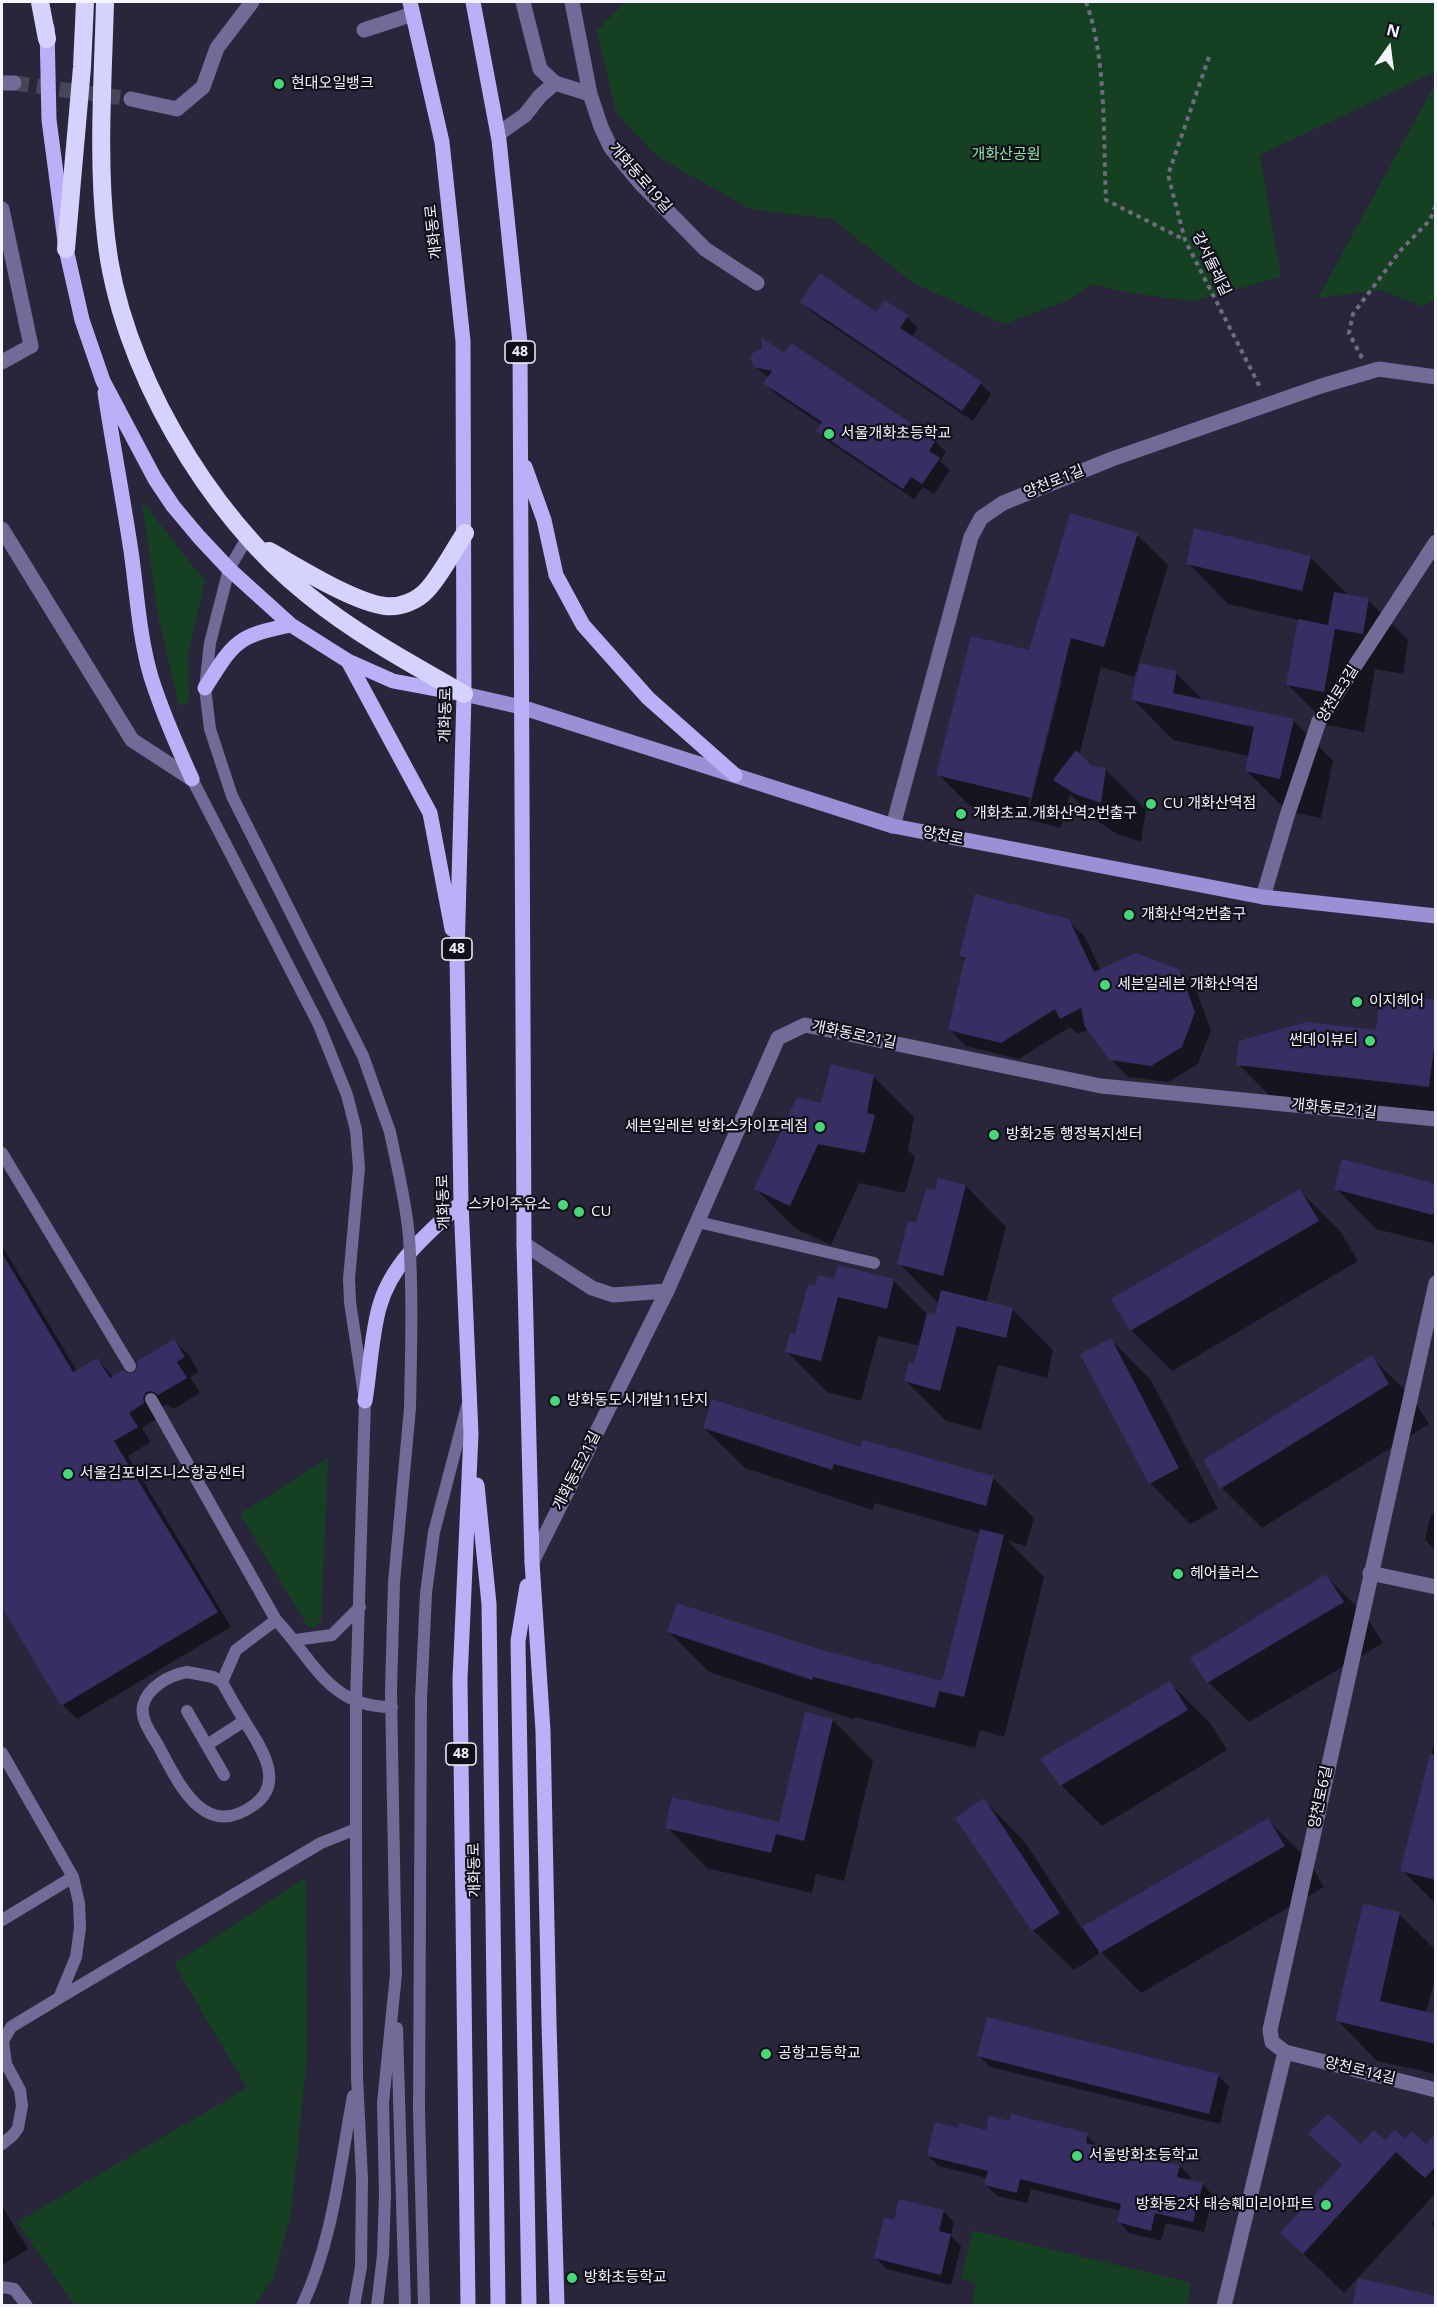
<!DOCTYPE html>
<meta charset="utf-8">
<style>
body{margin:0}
#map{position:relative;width:1437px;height:2307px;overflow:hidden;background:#29263b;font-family:"Open Sans",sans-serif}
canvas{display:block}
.frame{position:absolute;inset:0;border:3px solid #f4f3fe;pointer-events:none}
.north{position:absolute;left:1359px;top:18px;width:60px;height:60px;-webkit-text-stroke:4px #11101a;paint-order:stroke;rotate:14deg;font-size:16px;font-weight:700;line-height:24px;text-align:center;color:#f4f3fe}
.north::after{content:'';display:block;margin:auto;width:21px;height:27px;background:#f4f3fe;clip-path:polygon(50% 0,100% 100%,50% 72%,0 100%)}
</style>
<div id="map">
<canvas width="1437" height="2307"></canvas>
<div class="frame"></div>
<div class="north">N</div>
</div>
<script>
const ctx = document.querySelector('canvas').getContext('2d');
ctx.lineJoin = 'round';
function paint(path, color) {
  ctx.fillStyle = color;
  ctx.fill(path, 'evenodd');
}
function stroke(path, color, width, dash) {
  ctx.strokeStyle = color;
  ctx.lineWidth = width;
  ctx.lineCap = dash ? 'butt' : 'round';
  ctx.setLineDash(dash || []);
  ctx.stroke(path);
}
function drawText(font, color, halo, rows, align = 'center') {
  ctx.font = font + ' "Open Sans","Noto Sans KR",sans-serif';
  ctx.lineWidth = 4.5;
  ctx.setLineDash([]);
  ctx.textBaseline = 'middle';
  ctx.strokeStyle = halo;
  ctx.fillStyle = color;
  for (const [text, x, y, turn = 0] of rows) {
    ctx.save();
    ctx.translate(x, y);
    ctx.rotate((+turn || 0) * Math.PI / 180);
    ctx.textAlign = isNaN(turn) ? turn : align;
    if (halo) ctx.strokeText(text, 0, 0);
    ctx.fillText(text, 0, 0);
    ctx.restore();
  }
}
const green = new Path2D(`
 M625 2H1435V72L1260 155 1281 277 1193 301 1131 293 1092 284 1069 300 1004 324 915 284 832 219 750 209 658 157 616 113 597 31Z
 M1435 84V300L1423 306 1380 290 1318 298Z
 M142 501 205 581 188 654 189 702 179 706 158 615Z
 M328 1458 321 1621 316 1627H308L240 1514Z
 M306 1877 307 2057 291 2213 274 2277 255 2305H74L17 2222 247 2088 174 1964Z
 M973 2230 1191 2283 1187 2305H972L976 2285 961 2277Z`);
const shadow = new Path2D(`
 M802 302 877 314 885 302 907 317 918 328 912 337 981 384 991 394 973 421 813 313Z
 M784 355 935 441 946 452 940 461 950 470 934 494 923 487 914 499 829 442 818 431 822 425 776 394 765 383 769 378 755 366 751 358Z
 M1137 535 1168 565 1138 665 1176 673 1204 701 1293 720 1333 761 1321 818 1287 811 1246 770 1249 756 1173 740 1133 699 1138 672 1136 671 1134 677 1101 667 1079 756 1091 768 1105 769 1146 810 1141 842 1117 834 1096 820 1070 794 1061 828 969 805 938 774 1030 652ZM1059 680H1062L1030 806 1028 805Z
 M1310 557 1350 597 1368 600 1408 640 1403 674 1375 669 1364 732 1328 725 1288 685 1299 620 1228 604 1188 563Z
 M1068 920 1085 937 1101 971 1178 970 1195 987 1211 1030 1198 1064 1168 1082 1128 1077 1111 1059 1089 1029 1078 1034 1070 1027 1019 1059 966 1046 949 1029 966 961 960 956Z
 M1436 1002V1115L1269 1095 1238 1064 1377 1032Z
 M873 1076 914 1117 908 1150 915 1157 905 1193 859 1183 831 1245 796 1229 756 1189 822 1105Z
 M1436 1185V1244L1376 1229 1336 1188Z
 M966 1186 1006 1227 986 1303 1012 1309 1053 1350 1047 1378 998 1365 981 1430 946 1421 906 1381 915 1366 920 1346 878 1336 861 1401 827 1392 786 1351 796 1336 835 1281 893 1280 927 1314 936 1317 939 1304 899 1263 936 1192Z
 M1300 1191 1340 1231 1358 1261 1172 1371 1131 1330 1113 1300Z
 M2 1246 77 1371 97 1359 113 1377 134 1375 174 1341 189 1355 198 1372 190 1377 200 1393 174 1409 167 1405 161 1406 158 1418 142 1428 151 1442 128 1456 231 1627 77 1719 63 1705 2 1604Z
 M1111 1340 1151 1380 1218 1509 1190 1524 1150 1483Z
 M1371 1357 1412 1397 1429 1424 1262 1528 1222 1488Z
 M704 1428 862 1449 993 1478 1034 1518 1026 1546 1008 1541 1044 1577 1004 1737 980 1730 975 1748 854 1717 853 1719 709 1672 669 1632 821 1652 943 1682 980 1533 875 1503 872 1510 745 1468Z
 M1431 1514 1436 1515V1550L1425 1540Z
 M1326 1576 1366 1616 1383 1643 1249 1722 1208 1682Z
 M1170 1683 1210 1723 1227 1750 1102 1826 1061 1785 1042 1759Z
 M833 1720 873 1761 844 1881 816 1874 812 1893 707 1868 667 1827 780 1824Z
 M1436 1736V1904L1402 1870Z
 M984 1800 1024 1841 1082 1929 1267 1819 1308 1860 1324 1887 1141 1993 1097 1948 1099 1954 1074 1970 1033 1930Z
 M1399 1914 1436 1950V1973L1426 2013 1436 2015V2074L1377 2061 1337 2020Z
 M979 2056 1218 2076 1229 2086 1220 2124 990 2067Z
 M959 2130 1087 2135 1098 2147 1180 2166 1191 2177 1189 2181 1202 2184 1213 2195 1204 2232 1166 2223 1161 2241 1129 2233 1119 2222 1121 2211 1031 2189 1027 2203 997 2196 986 2185 987 2178 939 2166 928 2156Z
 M1310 2134 1361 2146 1405 2141 1426 2146 1436 2144V2193L1344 2293 1282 2233 1343 2167Z
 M2 2206 28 2249 2 2265Z
 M943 2211 954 2222 951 2236 961 2246 951 2285 886 2269 876 2258 895 2222Z
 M1436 2218V2228L1431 2224Z`);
const building = new Path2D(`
 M820 273 876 312 885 300 908 316 900 328 982 382 962 411 800 302Z
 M761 337 784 353 791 343 936 440 929 451 940 458 922 484 911 477 903 489 816 431 822 422 763 383 772 371 754 367 750 357 753 353 762 349Z
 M1070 513 1138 533 1104 647 1071 638 1031 798 936 775 971 636 1029 650Z
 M1194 528 1311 556 1302 591 1186 564Z
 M1334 592 1369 598 1363 634 1335 629 1324 692 1286 685 1298 619 1328 625Z
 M1139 663 1177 671 1173 693 1294 719 1280 779 1245 771 1254 727 1131 700Z
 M1076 750 1092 766 1106 768 1101 803 1075 794 1053 780Z
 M975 894 1069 919 1094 972 1136 953 1179 969 1195 1012 1182 1047 1151 1066 1110 1060 1085 1027 1081 1008 1060 1019 1055 1009 1001 1043 948 1030 965 958 959 956Z
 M1380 994 1436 1000V1033L1429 1087 1236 1065 1239 1041 1307 1022 1376 1030Z
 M831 1064 874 1075 867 1113 875 1115 865 1153 818 1144 790 1206 754 1189 797 1097 821 1103Z
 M1342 1159 1436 1184V1204L1433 1215 1334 1189Z
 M938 1178 966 1185 943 1276 897 1264 908 1221 916 1223 926 1188 935 1191Z
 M1300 1189 1319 1221 1130 1331 1111 1299Z
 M2 1253 73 1372 97 1358 110 1378 123 1370 127 1373H134L137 1369V1361L174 1339 185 1357 177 1362 187 1378 158 1395 152 1391 146 1392 143 1398 144 1403 129 1413 138 1427 114 1441 218 1612 61 1706 2 1607Z
 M838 1265 894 1279 887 1309 838 1297 821 1361 785 1352 790 1333 795 1334 808 1284 815 1286 818 1275 834 1279Z
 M941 1290 1013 1308 1006 1338 957 1326 940 1391 904 1381 909 1362 914 1364 927 1313 935 1315Z
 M1111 1338 1179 1468 1149 1484 1080 1354Z
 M1372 1355 1389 1384 1220 1489 1203 1460Z
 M712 1399 861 1447 863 1440 994 1476 986 1506 834 1464 832 1470 703 1428Z
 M980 1529 1004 1535 964 1697 939 1691 935 1708 813 1677 812 1680 667 1632 677 1603 822 1650 942 1681Z
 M1326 1574 1344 1602 1207 1683 1190 1658Z
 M1170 1681 1188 1710 1060 1786 1040 1759Z
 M805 1712 833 1719 804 1841 776 1834 771 1853 665 1828 672 1797 779 1822Z
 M1430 1754 1436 1755V1880L1400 1871Z
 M984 1798 1060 1913 1032 1931 955 1818Z
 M1268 1818 1285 1846 1100 1953 1082 1927Z
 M1363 1904 1400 1912 1380 2001 1436 2014V2044L1335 2021Z
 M987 2017 1219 2074 1209 2114 977 2056Z
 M1011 2114 1088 2133 1086 2143 1180 2165 1177 2177 1203 2183 1193 2222 1155 2213 1151 2231 1117 2222 1121 2204 1020 2179 1017 2193 984 2185 988 2171 927 2156 935 2122 958 2128 959 2123 986 2130 989 2116 1009 2121Z
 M1328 2114 1361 2144 1374 2130 1385 2140 1395 2130 1405 2139 1412 2131 1426 2144 1436 2133V2166L1425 2178 1396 2152 1303 2254 1280 2233 1342 2165 1308 2134Z
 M899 2199 944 2210 939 2231 951 2234 941 2275 874 2258 884 2217 894 2220Z
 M1358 2278 1436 2296V2306H1352Z`);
const streetTunnel = new Path2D(`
 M14 83 131 99`);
const path = new Path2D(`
 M1086 2C1107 59 1103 139 1106 200L1185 240
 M1209 57 1168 175 1185 240 1261 389
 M1362 358 1349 333 1353 314 1400 251 1430 220 1436 205`);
const lane = new Path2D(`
 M247 538 229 569 210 643 205 688 210 729 232 796 363 1056 390 1132
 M192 779 319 1025 347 1095 356 1130 359 1168 349 1279 350 1302 365 1401 356 1701V1829L357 2077 362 2179 361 2267 354 2306
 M2 1153 130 1366
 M698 1222 874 1263
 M151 1399 276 1620C313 1659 329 1708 392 1707
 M295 1640 332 1635 360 1607
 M187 1672 213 1677 222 1682C229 1695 237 1709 245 1722 260 1746 286 1782 254 1805 204 1841 179 1784 159 1747 153 1736 140 1720 143 1706 147 1687 170 1675 187 1672Z
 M222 1682 236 1650 276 1620
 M187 1711 224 1775
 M207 1745 244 1721
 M2 1753 73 1877 79 1903 80 1928 76 1957 59 1998 11 2027 3 2041 6 2064 20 2090 22 2106 18 2128 13 2135 2 2144
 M2 1920 73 1877
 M59 1998 321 1843 356 1829
 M397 2028 405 2306
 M2 2287 14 2289 27 2306
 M302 2306C333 2241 340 2165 353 2096
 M377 2306 383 2255 385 2194 383 2103 396 1974 391 1691 394 1582 410 1408
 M424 2306 419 2110 421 1699 426 1593 434 1532 467 1406`);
const street = new Path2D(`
 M523 2 540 69 555 83 590 94
 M572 2 590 94 601 127 611 148 641 184 705 249 757 283
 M364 30 413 14
 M2 83H14
 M131 99 177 109 203 87 217 48 252 2
 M498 134 525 115 540 96 555 83
 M2 209 31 346 2 362
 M2 529 132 740 192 779
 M893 826 971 537 981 518 1003 503 1112 459 1321 386 1379 369 1436 377
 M1263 897 1287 816 1319 721 1436 542
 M524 1244 592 1288 613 1295 667 1291
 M1436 1283 1270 2030 1272 2042 1285 2052 1436 2090
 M532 1562 667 1291 778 1038 805 1025 1101 1086 1436 1119
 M1370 1573 1436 1587
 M1224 2306 1285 2052`);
const secondary = new Path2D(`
 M464 694 521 707 893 826 1263 897 1436 916`);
const primary = new Path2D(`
 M410 2 442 142 463 341 464 694 457 956 461 1203 471 1434 460 1679 468 2306
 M473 2 499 140 520 343 524 1244 532 1562 543 1731 549 2023 557 2306
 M47 28 49 120 66 249 82 320 103 381 155 479 173 506 199 537 229 569 291 625 348 661 393 681 457 693
 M105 393C113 446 123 498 131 551 137 593 139 636 151 677 162 712 177 746 192 779
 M525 467 544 520 556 575 583 625 648 698 735 775
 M348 661 430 813 452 929
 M205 688C234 642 236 636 291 625
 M365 1401C370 1371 371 1338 379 1308 391 1263 428 1233 461 1203
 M477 1485 489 1604 498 2306
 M527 1586 518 1641 529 2306`);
const highway = new Path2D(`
 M40 2 47 39
 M105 2C103 79 97 159 106 237 119 364 208 516 308 595 356 634 411 664 464 694
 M66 249 82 67 85 2
 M269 551C298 567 353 602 385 606 400 608 417 601 427 590 439 578 455 548 465 533`);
const laneBridge = new Path2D(`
 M390 1132C397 1166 406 1201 409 1237 413 1294 411 1352 410 1408`);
const markers = [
 [279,84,6,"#47d779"],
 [829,434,6,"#47d779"],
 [1151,804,6,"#47d779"],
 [961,814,6,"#47d779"],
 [1129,915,6,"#47d779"],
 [1105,985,6,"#47d779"],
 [1357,1002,6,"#47d779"],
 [1370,1041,6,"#47d779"],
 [820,1127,6,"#47d779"],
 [994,1135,6,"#47d779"],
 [563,1205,6,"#47d779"],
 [579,1212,6,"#47d779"],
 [555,1401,6,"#47d779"],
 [68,1474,6,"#47d779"],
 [1178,1574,6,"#47d779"],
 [766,2054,6,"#47d779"],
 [1077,2156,6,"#47d779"],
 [1326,2205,6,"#47d779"],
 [572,2278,6,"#47d779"]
];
const shields = [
 [520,352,30],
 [457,949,30],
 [461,1754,30]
];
const shieldNames = [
 ["48",520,352],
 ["48",457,949],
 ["48",461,1754]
];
const poiNames = [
 ["현대오일뱅크",291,84],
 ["서울개화초등학교",841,434],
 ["CU 개화산역점",1163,804],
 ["개화초교.개화산역2번출구",973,814],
 ["개화산역2번출구",1141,915],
 ["세븐일레븐 개화산역점",1117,985],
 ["이지헤어",1369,1002],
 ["썬데이뷰티",1358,1041,"right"],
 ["세븐일레븐 방화스카이포레점",808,1127,"right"],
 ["방화2동 행정복지센터",1006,1135],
 ["스카이주유소",551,1205,"right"],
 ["CU",591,1212],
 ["방화동도시개발11단지",567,1401],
 ["서울김포비즈니스항공센터",80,1474],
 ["헤어플러스",1190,1574],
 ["공항고등학교",778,2054],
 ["서울방화초등학교",1089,2156],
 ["방화동2차 태승훼미리아파트",1314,2205,"right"],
 ["방화초등학교",584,2278]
];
const parkNames = [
 ["개화산공원",1006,155]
];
const streetNames = [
 ["개화동로19길",640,178,49],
 ["개화동로",434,232,-96],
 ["강서둘레길",1211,264,64],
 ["양천로1길",1054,482,-22],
 ["양천로3길",1338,694,-58],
 ["개화동로",446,715,-89],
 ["양천로",943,836,11],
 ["개화동로21길",854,1035,12],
 ["개화동로21길",1334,1109,6],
 ["개화동로",444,1202,-92],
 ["개화동로21길",577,1471,-63],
 ["양천로6길",1321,1797,-78],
 ["개화동로",475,1870,-91],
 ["양천로14길",1360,2071,14]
];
paint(green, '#154022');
paint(shadow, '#0007');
paint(building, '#382e64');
stroke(streetTunnel, '#474558', 15, [15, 8]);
stroke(path, '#6e6c7d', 4, [4.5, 4.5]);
stroke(lane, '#716b97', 12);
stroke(street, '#716b97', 15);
stroke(secondary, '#9990d6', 15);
stroke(primary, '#b9b0f8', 15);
stroke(highway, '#d6d2fe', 18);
stroke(laneBridge, '#716b97', 12);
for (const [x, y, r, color] of markers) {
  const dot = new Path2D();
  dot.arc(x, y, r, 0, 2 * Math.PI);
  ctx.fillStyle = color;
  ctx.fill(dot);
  stroke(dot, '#11101a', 2);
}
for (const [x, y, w] of shields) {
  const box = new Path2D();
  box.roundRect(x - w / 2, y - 11, w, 22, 4.5);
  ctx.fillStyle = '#11101a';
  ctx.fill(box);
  stroke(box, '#f4f3fe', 1.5);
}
drawText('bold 14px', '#f4f3fe', null, shieldNames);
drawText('15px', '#f4f3fe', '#11101a', poiNames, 'left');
drawText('15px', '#8ee3a4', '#11101a', parkNames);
drawText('15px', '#f4f3fe', '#11101a', streetNames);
</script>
